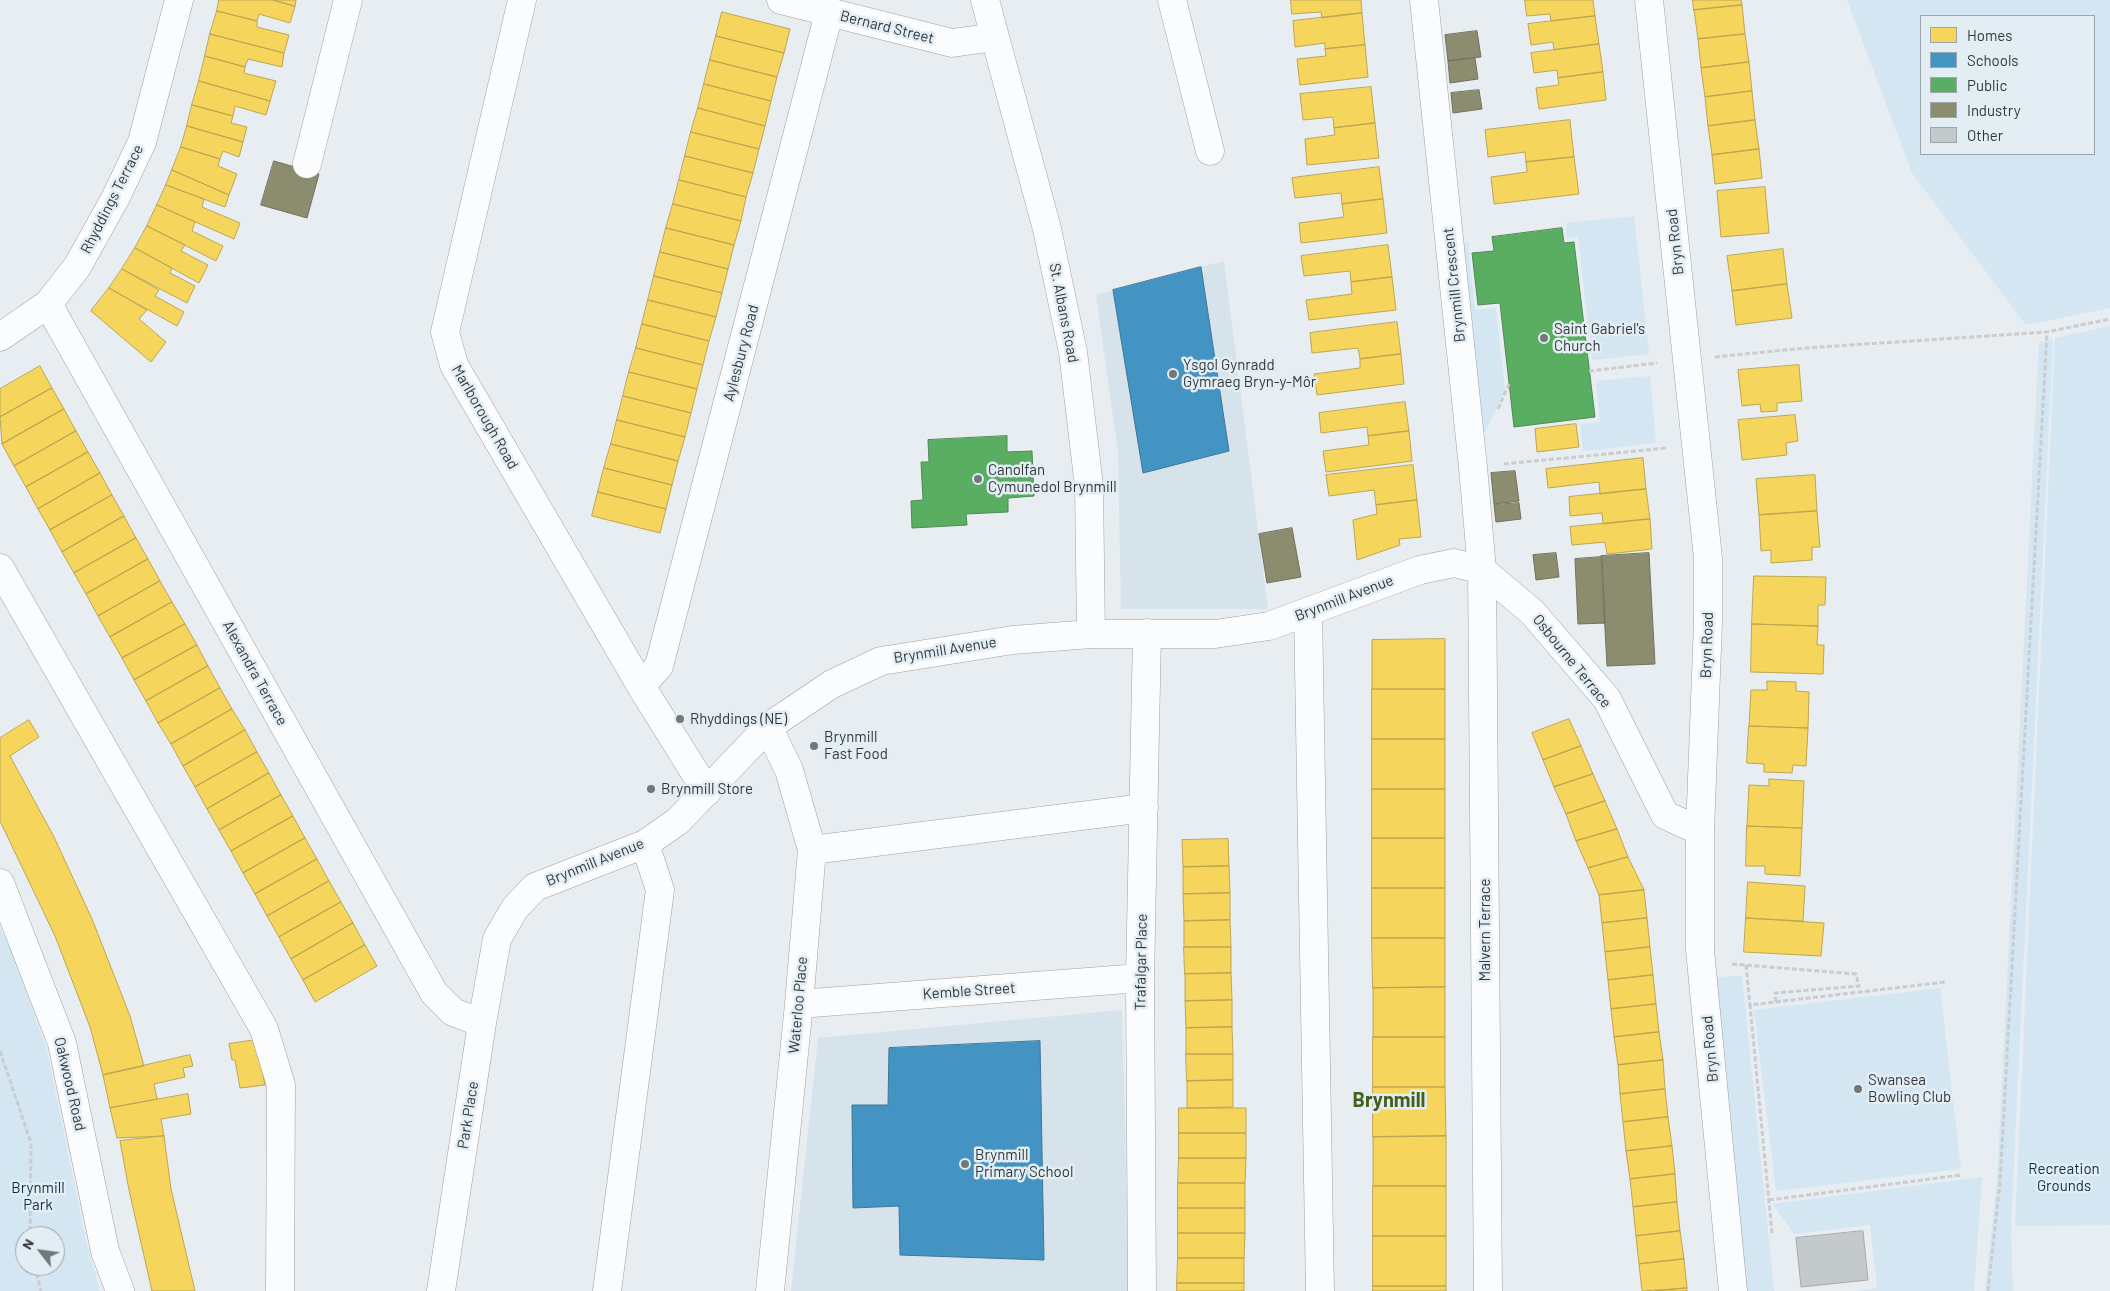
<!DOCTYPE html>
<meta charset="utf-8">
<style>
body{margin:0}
#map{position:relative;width:2110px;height:1291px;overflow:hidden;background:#e7edf0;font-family:Barlow,sans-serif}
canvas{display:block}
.legend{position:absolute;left:1920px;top:15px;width:175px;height:140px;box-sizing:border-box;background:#e3eef4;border:1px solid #9da5aa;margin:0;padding:6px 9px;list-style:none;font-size:15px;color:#33373a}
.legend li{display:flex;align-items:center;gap:10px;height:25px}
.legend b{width:25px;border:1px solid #9da5aa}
.north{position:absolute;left:15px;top:1226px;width:50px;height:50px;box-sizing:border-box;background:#e3eef4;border:1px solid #9da5aa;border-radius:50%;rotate:300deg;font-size:14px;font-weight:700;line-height:20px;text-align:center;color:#33373a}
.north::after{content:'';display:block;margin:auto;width:18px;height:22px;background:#72777a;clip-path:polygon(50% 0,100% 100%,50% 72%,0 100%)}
</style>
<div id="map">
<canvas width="2110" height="1291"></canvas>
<ul class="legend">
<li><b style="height:14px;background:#f6d55c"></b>Homes</li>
<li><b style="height:14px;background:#4393c3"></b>Schools</li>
<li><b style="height:14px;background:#5aae61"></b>Public</li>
<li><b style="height:14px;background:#8c8c6e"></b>Industry</li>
<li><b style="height:14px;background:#c4c9cb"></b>Other</li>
</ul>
<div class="north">N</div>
</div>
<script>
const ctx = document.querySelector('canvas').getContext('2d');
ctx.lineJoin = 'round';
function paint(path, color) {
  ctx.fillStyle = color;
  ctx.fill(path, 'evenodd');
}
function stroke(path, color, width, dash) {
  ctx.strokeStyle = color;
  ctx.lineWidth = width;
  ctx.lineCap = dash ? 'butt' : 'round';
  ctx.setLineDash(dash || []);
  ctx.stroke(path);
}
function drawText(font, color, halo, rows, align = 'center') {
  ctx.font = font + ' Barlow,sans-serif';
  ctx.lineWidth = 5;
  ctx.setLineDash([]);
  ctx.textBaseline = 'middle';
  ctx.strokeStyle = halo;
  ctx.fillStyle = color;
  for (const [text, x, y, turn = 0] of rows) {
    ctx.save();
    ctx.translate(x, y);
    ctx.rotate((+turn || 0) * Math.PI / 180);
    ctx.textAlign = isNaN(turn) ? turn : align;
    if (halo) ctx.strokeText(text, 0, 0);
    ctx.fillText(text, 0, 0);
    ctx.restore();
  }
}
const built = new Path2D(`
 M1224 261 1268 609H1121L1118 452 1096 295Z
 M1122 1010 1129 1291H791L818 1038Z`);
const green = new Path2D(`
 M1847 0H2110V308L2026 325 1912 173ZM2094 16V154H1921V16Z
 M1634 216 1649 354 1592 360 1578 237 1567 238 1566 223Z
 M1468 242 1475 310 1496 308 1505 392 1478 445 1452 244Z
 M2110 326V1225L2015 1226 2055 338Z
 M2053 339 2011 1228 2013 1291H1985L1997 1181 2039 342Z
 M1650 376 1656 443 1583 451 1580 424 1600 422 1596 381Z
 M0 928 13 955 47 1050 86 1241 100 1291H0ZM25 1236H55V1266H25Z
 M1742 976 1774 1291H1742L1716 977Z
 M1940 988 1961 1169 1776 1191 1754 1010Z
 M1982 1177 1974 1291H1856L1877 1288 1870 1225 1794 1234 1773 1204Z`);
const homes = new Path2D(`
 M219 0H273L295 6 290 23 259 14 257 21 217 11Z
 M273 0H296L295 6Z
 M1291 0H1361L1362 13 1322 18 1321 12 1292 14Z
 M1525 0H1593L1595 16 1551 21 1550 14 1527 16Z
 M1693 0H1741L1742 5 1694 10Z
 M1742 5 1745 34 1698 39 1694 10Z
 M217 11 257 21V27L289 35 284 53 210 34Z
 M722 12 790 29 784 53 716 36Z
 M1362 13 1365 45 1325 49V43L1295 47 1293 21Z
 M1595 16 1599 44 1554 50 1553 42 1531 45 1528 24Z
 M210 34 284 53 282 67 248 59 245 67 205 56Z
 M1745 34 1749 62 1701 68 1698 39Z
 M716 36 784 53 777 77 710 60Z
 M1599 44 1603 72 1558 78 1557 70 1534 73 1531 53Z
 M1365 45 1368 77 1300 85 1297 59 1326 56 1325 49Z
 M205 56 245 67 244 73 276 81 270 101 199 81Z
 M710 60 777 77 771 101 704 84Z
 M1749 62 1752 91 1705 97 1701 68Z
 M1603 72 1606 100 1539 109 1536 88 1559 85 1558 78Z
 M199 81 270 101 266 115 235 106 233 116 192 105Z
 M704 84 771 101 765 126 698 108Z
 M1371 87 1375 123 1334 128 1333 117 1303 120 1300 94Z
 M1752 91 1755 120 1708 126 1705 97Z
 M192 105 233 116 231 123 247 127 243 142 187 126Z
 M698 108 765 126 759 149 691 132Z
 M1570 120 1574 157 1526 162 1525 152 1488 157 1485 130Z
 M1755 120 1759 149 1712 155 1708 126Z
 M1375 123 1379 158 1307 165 1305 139 1335 135 1334 128Z
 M187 126 243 142 239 157 223 151 220 159 181 147Z
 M691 132 759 149 753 173 685 156Z
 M181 147 220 159 218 166 237 174 229 195 172 170Z
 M1759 149 1762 178 1715 184 1712 155Z
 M685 156 753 173 746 197 679 180Z
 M1574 157 1579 194 1494 204 1491 177 1527 172 1526 162Z
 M1379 167 1383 199 1342 204 1341 193 1295 198 1292 178Z
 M172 170 229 195 225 207 166 185Z
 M679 180 746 197 741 221 673 204Z
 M166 185 204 199 202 207 240 223 234 239 157 205Z
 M1765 187 1769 233 1721 237 1717 191Z
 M1383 199 1387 233 1301 243 1299 223 1344 217 1342 204Z
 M673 204 741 221 734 245 666 228Z
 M157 205 195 222 192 231 223 246 216 261 147 226Z
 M147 226 185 245 181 251 208 265 199 283 135 248Z
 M666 228 734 245 728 269 660 252Z
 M1388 245 1392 277 1351 282 1350 271 1304 276 1301 256Z
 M135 248 172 268 170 273 195 286 187 303 122 269Z
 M1783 249 1787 284 1732 291 1727 256Z
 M660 252 728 269 722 293 654 276Z
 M122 269 159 290 155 296 184 312 177 326 109 288Z
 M654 276 722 293 716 317 648 300Z
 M1392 277 1396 310 1309 320 1306 300 1352 294 1351 282Z
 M1787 284 1792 318 1736 325 1732 291Z
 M109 288 147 310 139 319 166 342 151 362 91 311Z
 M648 300 716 317 709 341 642 324Z
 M1397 322 1401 354 1360 359 1358 348 1312 353 1310 333Z
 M642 324 709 341 703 365 636 348Z
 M636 348 703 365 697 389 629 372Z
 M1401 354 1404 384 1317 395 1314 374 1360 368V359Z
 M1799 365 1802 401 1777 403V411L1761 412 1760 404 1742 406 1738 370Z
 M40 366 52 388 0 417V389Z
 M629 372 697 389 691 413 623 396Z
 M52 388 64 409 2 444 0 417Z
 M623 396 691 413 685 437 617 420Z
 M1405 402 1409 431 1368 436 1367 427 1321 433 1319 413Z
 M64 409 76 431 14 466 2 444Z
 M1795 415 1798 441 1786 443 1787 455 1742 460 1738 420Z
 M617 420 685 437 678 461 611 444Z
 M1576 424 1579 447 1537 452 1535 429Z
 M76 431 88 452 26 487 14 466Z
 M1409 431 1412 461 1326 472 1323 451 1369 445 1368 436Z
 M611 444 678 461 672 485 604 468Z
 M88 452 100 473 38 509 26 487Z
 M1643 458 1646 489 1600 494 1599 482 1548 488 1546 469Z
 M1413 465 1417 500 1376 505 1374 490 1329 496 1326 475Z
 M604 468 672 485 666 509 598 492Z
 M100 473 112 495 50 530 38 509Z
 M1815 475 1817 511 1759 515 1756 479Z
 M1646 489 1650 519 1603 524 1602 513 1570 516 1569 497Z
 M598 492 666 509 660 533 592 516Z
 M112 495 124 516 62 552 50 530Z
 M1417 500 1421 537 1399 539 1400 545 1357 560 1353 520 1377 514 1376 505Z
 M1817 511 1820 547H1812V560L1771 563V550L1761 551 1759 515Z
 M124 516 136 538 74 573 62 552Z
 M1650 519 1652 549 1607 554 1605 542 1572 545 1570 527Z
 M136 538 148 559 86 594 74 573Z
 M148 559 160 581 98 616 86 594Z
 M1754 576 1826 577 1825 605H1818V626L1752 624Z
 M160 581 172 602 110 637 98 616Z
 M172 602 185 624 122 658 110 637Z
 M185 624 197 645 134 680 122 658Z
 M1752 624 1818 626 1817 645H1824L1823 674 1751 672Z
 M1445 639V689H1372V640Z
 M197 645 208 666 146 701 134 680Z
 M208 666 220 688 158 723 146 701Z
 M1767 681 1796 682V691L1809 692 1808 728 1749 726 1751 690H1767Z
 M220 688 232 709 171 744 158 723Z
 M1372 689H1445V739H1372Z
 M232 709 245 730 183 766 171 744Z
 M1569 719 1581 746 1543 760 1532 733Z
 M29 720 39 737 10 756 54 837 92 919 130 1016 144 1066 103 1075 90 1027 55 936 0 821V738Z
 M1749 726 1808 728 1806 766 1793 765 1792 773 1764 772V764L1747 763Z
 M245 730 257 752 195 787 183 766Z
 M1372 739H1445V789H1372Z
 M1581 746 1593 774 1554 787 1543 760Z
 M257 752 269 773 207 809 195 787Z
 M269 773 281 795 219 830 207 809Z
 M1593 774 1605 801 1566 814 1554 787Z
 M1769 779 1804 781 1802 828 1747 826 1749 785 1769 786Z
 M1372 789H1445V838H1372Z
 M281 795 293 816 231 851 219 830Z
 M1605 801 1617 829 1576 841 1566 814Z
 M293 816 305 838 243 873 231 851Z
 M1747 826 1802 828 1800 876 1765 874V866H1746Z
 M1617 829 1628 857 1588 868 1576 841Z
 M305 838 317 859 255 894 243 873Z
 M1372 838H1445V888H1372Z
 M1228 839 1229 866 1183 867 1182 840Z
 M1628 857 1644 890 1599 895 1588 868Z
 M317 859 329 881 267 916 255 894Z
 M1229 866 1230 893 1183 894V867Z
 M329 881 341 902 279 937 267 916Z
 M1748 882 1805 886 1803 921 1746 918Z
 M1372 888H1445V938H1372Z
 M1644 890 1647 918 1602 923 1599 895Z
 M1230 893V920L1184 921 1183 894Z
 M341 902 353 923 291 959 279 937Z
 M1647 918 1650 947 1605 952 1602 923Z
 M1746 918 1824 923 1821 956 1744 952Z
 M1230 920 1231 947H1184V921Z
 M353 923 365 945 303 980 291 959Z
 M1372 938H1445V987L1373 988Z
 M365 945 377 966 315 1002 303 980Z
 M1184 947H1231V973L1185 974Z
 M1650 947 1653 975 1608 980 1605 952Z
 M1231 973 1232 1000 1185 1001V974Z
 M1653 975 1656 1004 1611 1009 1608 980Z
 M1445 987V1037H1373V988Z
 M1232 1000V1027L1186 1028 1185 1001Z
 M1656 1004 1659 1032 1614 1037 1611 1009Z
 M1232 1027 1233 1054H1186V1028Z
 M1659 1032 1663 1060 1618 1065 1614 1037Z
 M1373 1037H1445V1087H1373Z
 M256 1040 265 1085 240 1088 235 1060H232L229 1044Z
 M1186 1054H1233V1080L1187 1081Z
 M190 1055 193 1066 183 1068 185 1077 154 1084 157 1099 110 1108 103 1075Z
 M1663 1060 1665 1089 1620 1094 1618 1065Z
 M1233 1080V1107L1187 1108V1081Z
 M1373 1087H1445L1446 1136 1373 1137Z
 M1665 1089 1668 1117 1623 1122 1620 1094Z
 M188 1094 191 1114 161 1119 164 1136 117 1138 110 1108Z
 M1179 1108H1246V1133H1179Z
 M1668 1117 1672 1146 1626 1151 1623 1122Z
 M1179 1133H1246V1158H1179Z
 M164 1136 171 1189 195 1291H152L129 1190 120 1141Z
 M1446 1136V1186H1373V1137Z
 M1672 1146 1675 1174 1630 1179 1626 1151Z
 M1179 1158H1246L1245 1183H1178Z
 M1675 1174 1677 1202 1633 1207 1630 1179Z
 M1178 1183H1245V1208H1178Z
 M1373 1186H1446V1236H1373Z
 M1677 1202 1680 1231 1636 1236 1633 1207Z
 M1178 1208H1245V1233H1178Z
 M1680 1231 1684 1259 1639 1264 1636 1236Z
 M1178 1233H1245L1244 1258H1178Z
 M1373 1236H1446V1286H1373Z
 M1178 1258H1244V1283H1177Z
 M1684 1259 1687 1288 1642 1291 1639 1264Z
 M1177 1283H1244V1291H1177Z
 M1373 1286H1446V1291H1373Z
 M1687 1288V1291H1655Z`);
const schools = new Path2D(`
 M1201 267 1229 451 1143 473 1113 290Z
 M1040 1041 1044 1260 900 1255 899 1206 853 1208 852 1105H888L889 1048Z`);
const public = new Path2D(`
 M1562 228 1564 243 1574 242 1595 417 1514 427 1500 303 1478 305 1472 253 1494 251 1492 237Z
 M1007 436V452L1032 451 1034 496 1008 498V512L966 514 967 525 912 528 911 501 923 500 921 462H929L928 440Z`);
const industry = new Path2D(`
 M1477 31 1481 57 1448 61 1445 35Z
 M1475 58 1478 79 1450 83 1448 61Z
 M1479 90 1482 109 1453 113 1451 93Z
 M274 161 319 174 307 218 261 205Z
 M1515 471 1519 501 1494 504 1491 473Z
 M1519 503 1521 519 1496 522 1494 505Z
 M1292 528 1301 577 1267 583 1259 534Z
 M1556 553 1559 577 1536 580 1533 555Z
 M1649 553 1655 664 1607 666 1601 556Z
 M1602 557 1605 623 1578 624 1575 559Z`);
const building = new Path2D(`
 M1863 1231 1868 1280 1801 1287 1796 1238Z`);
const path = new Path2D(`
 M1715 357 1806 348 2047 332 2110 319
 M1589 371 1657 363
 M1498 409 1509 384
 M1504 464 1667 448
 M1732 964 1856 974 1859 986 1775 993 1776 1002
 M1746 965 1750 1005
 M0 1051 31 1143 30 1236
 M1769 1200 1961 1175
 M1772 1233 1750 1005 1945 982
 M35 1266 41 1291
 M1988 1291 2000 1182 2047 332`);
const minor = new Path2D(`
 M522 0 445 332 454 365 641 686 707 792
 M781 0 952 43 995 37
 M985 0 1047 229 1073 352 1089 486 1091 634
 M1172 0 1210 151
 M1424 0 1473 467 1482 570 1488 1291
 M1649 0 1708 558V622L1700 831V950L1733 1291
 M307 164 348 0
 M48 304 434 993 453 1012 482 1023
 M0 337 48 304 77 267 116 197 142 142 179 0
 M0 568 264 1029 281 1085 280 1291
 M1308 612 1320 1291
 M641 686 659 666 829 13
 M768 727 789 770 812 850 799 1004 770 1291
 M812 850 1144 808
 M0 883 62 1043 105 1251 120 1291
 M799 1004 1140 978
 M441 1291 482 1023 497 939 515 908 535 887 645 844 678 821 768 727 832 684 881 661 1013 640 1091 634H1215L1269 626 1420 570 1454 563 1482 570 1532 612 1607 699 1665 815 1700 831
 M607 1291 660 890 645 844
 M1142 1291 1140 978 1147 633`);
const markers = [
 [1544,338,5,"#72777a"],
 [1173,374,5,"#72777a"],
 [978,479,5,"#72777a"],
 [680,719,5,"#72777a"],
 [814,746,5,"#72777a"],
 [651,789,5,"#72777a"],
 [1858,1089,5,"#72777a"],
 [965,1164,5,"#72777a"]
];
const streetNames = [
 ["Bernard Street",887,27,14],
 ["Rhyddings Terrace",112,199,-63],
 ["Bryn Road",1675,242,-96],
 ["Brynmill Crescent",1454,285,-96],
 ["St. Albans Road",1064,313,79],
 ["Aylesbury Road",741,353,-75],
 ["Marlborough Road",485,417,60],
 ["Brynmill Avenue",1344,598,-21],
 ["Bryn Road",1707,645,-88],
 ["Brynmill Avenue",945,650,-9],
 ["Osbourne Terrace",1572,661,51],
 ["Alexandra Terrace",255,673,61],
 ["Brynmill Avenue",595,862,-22],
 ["Malvern Terrace",1485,930,-90],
 ["Trafalgar Place",1141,962,-89],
 ["Kemble Street",969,991,-4],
 ["Waterloo Place",798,1005,-85],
 ["Bryn Road",1710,1049,-95],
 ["Oakwood Road",70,1084,77],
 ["Park Place",468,1115,-81]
];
const poiNames = [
 ["Saint Gabriel's",1554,329],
 ["Church",1554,346],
 ["Ysgol Gynradd",1183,365],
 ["Gymraeg Bryn-y-Môr",1183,382],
 ["Canolfan",988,470],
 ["Cymunedol Brynmill",988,487],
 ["Rhyddings (NE)",690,719],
 ["Brynmill",824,737],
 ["Fast Food",824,754],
 ["Brynmill Store",661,789],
 ["Swansea",1868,1080],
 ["Bowling Club",1868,1097],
 ["Brynmill",975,1155],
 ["Primary School",975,1172]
];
const parkNames = [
 ["Recreation",2064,1169],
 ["Grounds",2064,1186],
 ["Brynmill",38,1188],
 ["Park",38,1205]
];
const districtNames = [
 ["Brynmill",1389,1100]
];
paint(built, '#d6e3ea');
paint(green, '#d3e6f2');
paint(homes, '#f6d55c');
stroke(homes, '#bca652', 1);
paint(schools, '#4393c3');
stroke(schools, '#3e779a', 1);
paint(public, '#5aae61');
stroke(public, '#4e8a55', 1);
paint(industry, '#8c8c6e');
stroke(industry, '#71725e', 1);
paint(building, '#c4c9cb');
stroke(building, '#a6aaac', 1);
stroke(minor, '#9da2a4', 29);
stroke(path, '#cacccf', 3, [5, 2.5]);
stroke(minor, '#fbfcfd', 28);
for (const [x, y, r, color] of markers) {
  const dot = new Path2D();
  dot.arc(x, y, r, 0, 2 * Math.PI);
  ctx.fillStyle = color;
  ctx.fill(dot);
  stroke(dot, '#e3eef4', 2);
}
drawText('15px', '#33373a', '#e3eef4', streetNames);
drawText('15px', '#33373a', '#e3eef4', poiNames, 'left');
drawText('15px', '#0a2f41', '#e3eef4', parkNames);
drawText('bold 20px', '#46601b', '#e3eef4', districtNames);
</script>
